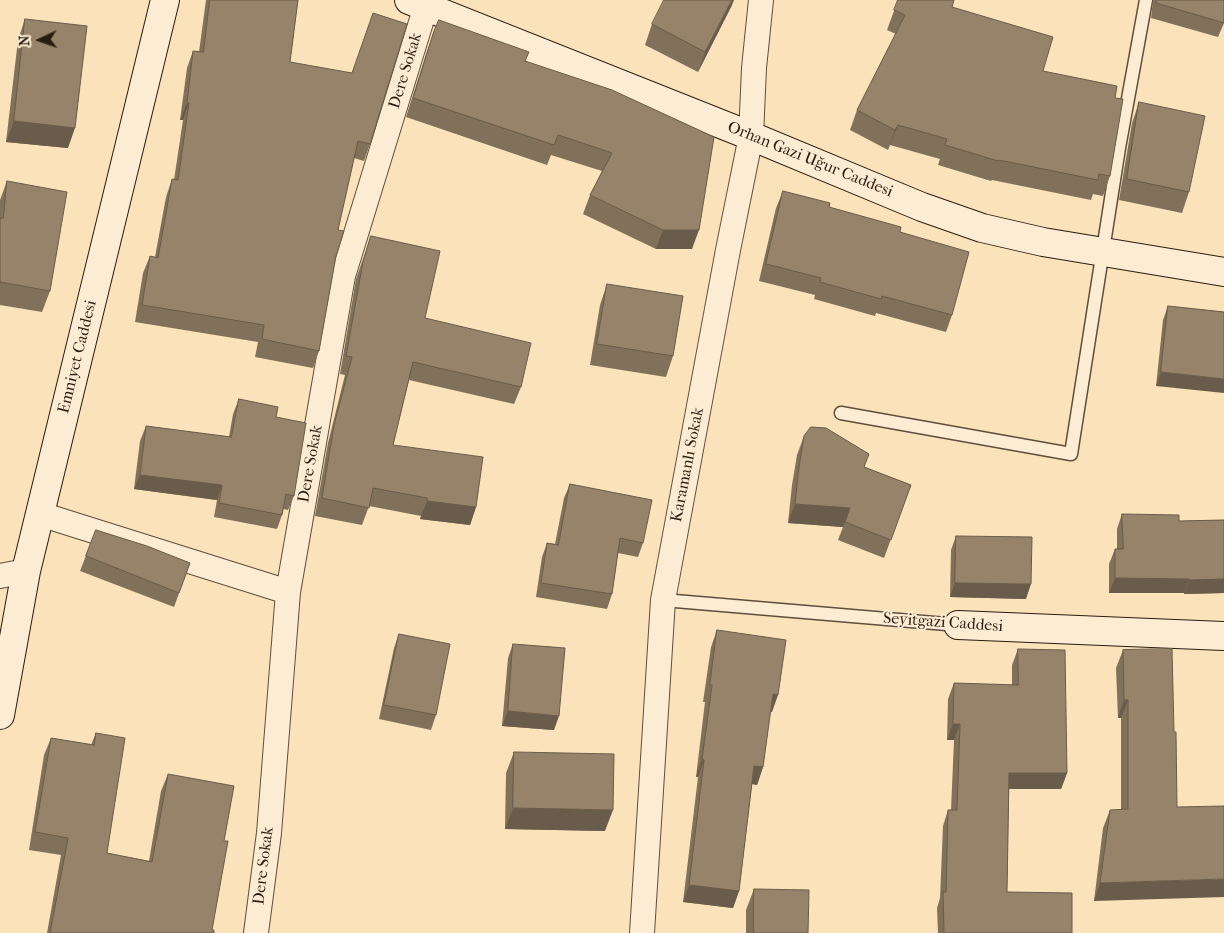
<!DOCTYPE html>
<meta charset="utf-8">
<style>
body{margin:0}
#map{position:relative;width:1224px;height:933px;overflow:hidden;background:#fae2bb;font-family:"IM FELL French Canon",serif}
canvas{display:block}
.north{position:absolute;left:15px;top:15px;width:50px;height:50px;-webkit-text-stroke:4px #fcecd3;paint-order:stroke;rotate:267deg;font-size:14px;font-weight:700;line-height:20px;text-align:center;color:#2a1c10}
.north::after{content:'';display:block;margin:auto;width:18px;height:22px;background:#2a1c10;clip-path:polygon(50% 0,100% 100%,50% 72%,0 100%)}
</style>
<div id="map">
<canvas width="1224" height="933"></canvas>
<div class="north">N</div>
</div>
<script>
const ctx = document.querySelector('canvas').getContext('2d');
ctx.lineJoin = 'round';
function stroke(path, color, width, dash) {
  ctx.strokeStyle = color;
  ctx.lineWidth = width;
  ctx.lineCap = dash ? 'butt' : 'round';
  ctx.setLineDash(dash || []);
  ctx.stroke(path);
}
function paint(path, color) {
  ctx.fillStyle = color;
  ctx.fill(path, 'evenodd');
}
function drawText(font, color, halo, rows, align = 'center') {
  ctx.font = font + ' "IM FELL French Canon",serif';
  ctx.lineWidth = 4;
  ctx.setLineDash([]);
  ctx.textBaseline = 'middle';
  ctx.strokeStyle = halo;
  ctx.fillStyle = color;
  for (const [text, x, y, turn = 0] of rows) {
    ctx.save();
    ctx.translate(x, y);
    ctx.rotate((+turn || 0) * Math.PI / 180);
    ctx.textAlign = isNaN(turn) ? turn : align;
    if (halo) ctx.strokeText(text, 0, 0);
    ctx.fillText(text, 0, 0);
    ctx.restore();
  }
}
const lane = new Path2D(`
 M841 413 1071 454 1119 148 1146 0
 M663 600 958 625`);
const street = new Path2D(`
 M40 514 288 592
 M0 576 26 571
 M256 933 269 833 288 592 343 276 426 6
 M642 933 663 600 728 250 751 136 754 68 761 0`);
const secondary = new Path2D(`
 M409 0 751 136 922 207 982 228 1043 242 1224 272
 M958 625 1224 636
 M0 715 26 571 165 0`);
const wall = new Path2D(`
 M206 0H298L290 62 370 144 364 161 354 158 338 230 336 256 319 351 313 368 255 357 258 342 135 322 143 273 150 256 155 257 166 197 172 179 174 180 183 120H180L187 68 193 51 199 52Z
 M898 0 952 7 1043 71 1115 98 1110 176 1103 196 1093 194 1091 200 992 180 991 181 938 165 940 159 890 145 888 150 850 130 857 110 896 34 887 30Z
 M1153 0H1224V23L1218 37 1151 18Z
 M732 5 698 72 645 45 652 24Z
 M25 19 68 148 6 142 18 40Z
 M434 31 612 90 692 249H656L583 214 590 195 602 171 551 155 547 165 406 117 427 51Z
 M1139 102 1189 192 1182 213 1119 200 1132 123Z
 M7 181 50 291 42 312 0 305V200Z
 M783 191 829 207 900 232 952 315 946 332 876 313 875 316 814 299 815 295 759 281 776 208Z
 M371 236 425 318 521 387 514 404 409 380 393 445 476 507 470 525 420 519 421 516 369 506 362 525 315 516 328 443 345 375 340 374 356 279Z
 M607 284 673 356 666 377 590 365 600 305Z
 M1168 306 1224 312 1156 386 1163 320Z
 M239 399 276 417 294 496 288 510 283 509 282 515 277 529 214 517 217 500 134 489 140 441 146 426 229 437 233 414Z
 M804 436 864 467 911 485 884 558 838 540 843 527 788 523 792 485 797 455Z
 M570 484 643 543 638 557 618 553 612 594 607 609 536 597 542 557 547 543 555 544 564 498Z
 M1122 514 1179 521 1224 520V593L1184 594V593H1109V564L1115 549H1117V529Z
 M96 530 190 563 174 607 80 571Z
 M956 536 1026 599 950 597 951 550Z
 M717 630 772 712H770L763 767 757 785 752 784 739 891 733 908 683 902 698 777H696L705 702H703L711 647Z
 M399 634 436 715 431 730 379 719 394 648Z
 M513 644 554 730 502 726 508 658Z
 M1018 649 1067 773 1061 789H1009L1007 892 1072 933H938L937 908 940 898 943 826 948 810H951L954 740H947L948 699 954 683 1012 685V665Z
 M1123 650 1174 732 1094 901 1103 828 1110 810H1121V718H1118L1116 668Z
 M96 733 107 853 149 861 161 791 168 774 224 841 212 930 214 933H47L61 855 29 850 44 755 51 738 91 745Z
 M514 752 605 831 505 829 506 773Z
 M754 889 808 933H746V910Z`);
const shadedWall = new Path2D(`
 M732 0H734L732 5 698 72 705 52Z
 M187 103H189L183 120H180Z
 M14 121 75 128 68 148 6 142Z
 M898 125 888 150 895 130Z
 M663 230H699L692 249H656Z
 M1161 372 1224 379V393L1156 386Z
 M140 475 222 485 217 500 134 489Z
 M427 501 476 507 470 525 420 519Z
 M795 504 850 508 843 527 788 523Z
 M1115 578 1189 579 1184 593H1109Z
 M1224 579V593L1184 594 1189 580Z
 M955 583 1031 584 1026 599 950 597Z
 M773 694 778 695 772 712 766 711Z
 M1124 700H1128L1121 718H1118Z
 M508 711 559 716 554 730 502 726Z
 M953 724H960L954 740H947Z
 M702 759 704 760 698 777H696Z
 M754 766 763 767 757 785 748 783Z
 M1009 773H1067L1061 789H1003Z
 M513 808 613 810 605 831 505 829Z
 M1224 879V897L1094 901 1100 883Z
 M689 885 739 891 733 908 683 902Z`);
const building = new Path2D(`
 M210 0H298L290 62 352 73 373 13 407 24 370 144 358 141 338 230 344 231 336 256 319 351 262 339 264 325 142 305 150 256 158 258 172 179 178 180 189 103H187L193 51 203 52Z
 M664 0H732L705 52 652 24Z
 M898 0H954L952 7 1053 37 1043 71 1117 86 1115 98 1123 99 1110 176 1099 174 1098 180 999 160 998 161 945 145 947 139 898 125 895 130 857 110 905 15 894 10Z
 M1157 0H1224V23L1156 3Z
 M25 19 87 26 75 128 14 121Z
 M439 20 529 52 525 61 612 90 714 137 699 230H663L590 195 612 153 558 135 554 145 413 98 434 31Z
 M1139 102 1205 116 1189 192 1127 179Z
 M7 181 67 192 50 291 0 282V218H3Z
 M783 191 830 203 829 207 901 227 900 232 969 252 952 315 882 296 881 299 820 282 821 278 766 264Z
 M371 236 440 251 425 318 531 343 521 387 413 362 393 445 483 457 476 507 427 501V498L373 488 369 508 322 498 334 425 352 357 346 356 363 262Z
 M607 284 683 296 673 356 597 344Z
 M1168 306 1224 312V379L1161 372Z
 M239 399 278 407 276 417 306 423 294 496 286 494 282 515 219 503 222 485 140 475 146 426 231 437Z
 M811 427 826 428 869 454 864 467 911 485 891 540 845 522 850 508 795 504 799 467 804 436Z
 M570 484 652 500 643 543 620 538 612 594 541 583 547 543 558 545Z
 M1122 514 1179 515V521L1224 520V579L1189 580V579L1115 578V549H1123Z
 M96 530 147 546 190 563 179 593 86 556Z
 M956 536 1032 537 1031 584 955 583Z
 M717 630 786 640 778 695 773 694 763 767 754 766 739 891 689 885 704 760 702 759 712 685H710Z
 M399 634 450 644 436 715 384 705Z
 M513 644 565 648 559 716 508 711Z
 M1018 649 1065 650 1067 773H1009L1007 892 1072 893V933H944L943 892H946L948 810H957L960 724H953L954 683 1018 685Z
 M1172 649 1174 732H1176L1177 807 1224 806V879L1100 883 1110 810 1128 809V700H1124L1123 650Z
 M96 733 125 738 107 853 152 862 168 774 234 786 224 841H228L212 930H214V933H50L68 838 35 832 51 738 94 745Z
 M514 752 614 754 613 810 513 808Z
 M754 889 809 890 808 933H754Z`);
const streetNames = [
 ["Dere Sokak",406,71,-73],
 ["Orhan Gazi Uğur Caddesi",810,160,22],
 ["Emniyet Caddesi",78,357,-76],
 ["Dere Sokak",311,464,-80],
 ["Karamanlı Sokak",688,465,-79],
 ["Seyitgazi Caddesi",943,623,4],
 ["Dere Sokak",264,866,-83]
];
stroke(lane, '#5e4e3b', 15);
stroke(street, '#5e4e3b', 26);
stroke(secondary, '#2a1c10', 30);
stroke(lane, '#fcecd3', 12);
stroke(street, '#fcecd3', 24);
stroke(secondary, '#fcecd3', 28);
paint(wall, '#81715a');
paint(shadedWall, '#695c4a');
paint(building, '#968369');
stroke(building, '#695c4a', 1);
drawText('16px', '#2a1c10', '#fcecd3', streetNames);
</script>
